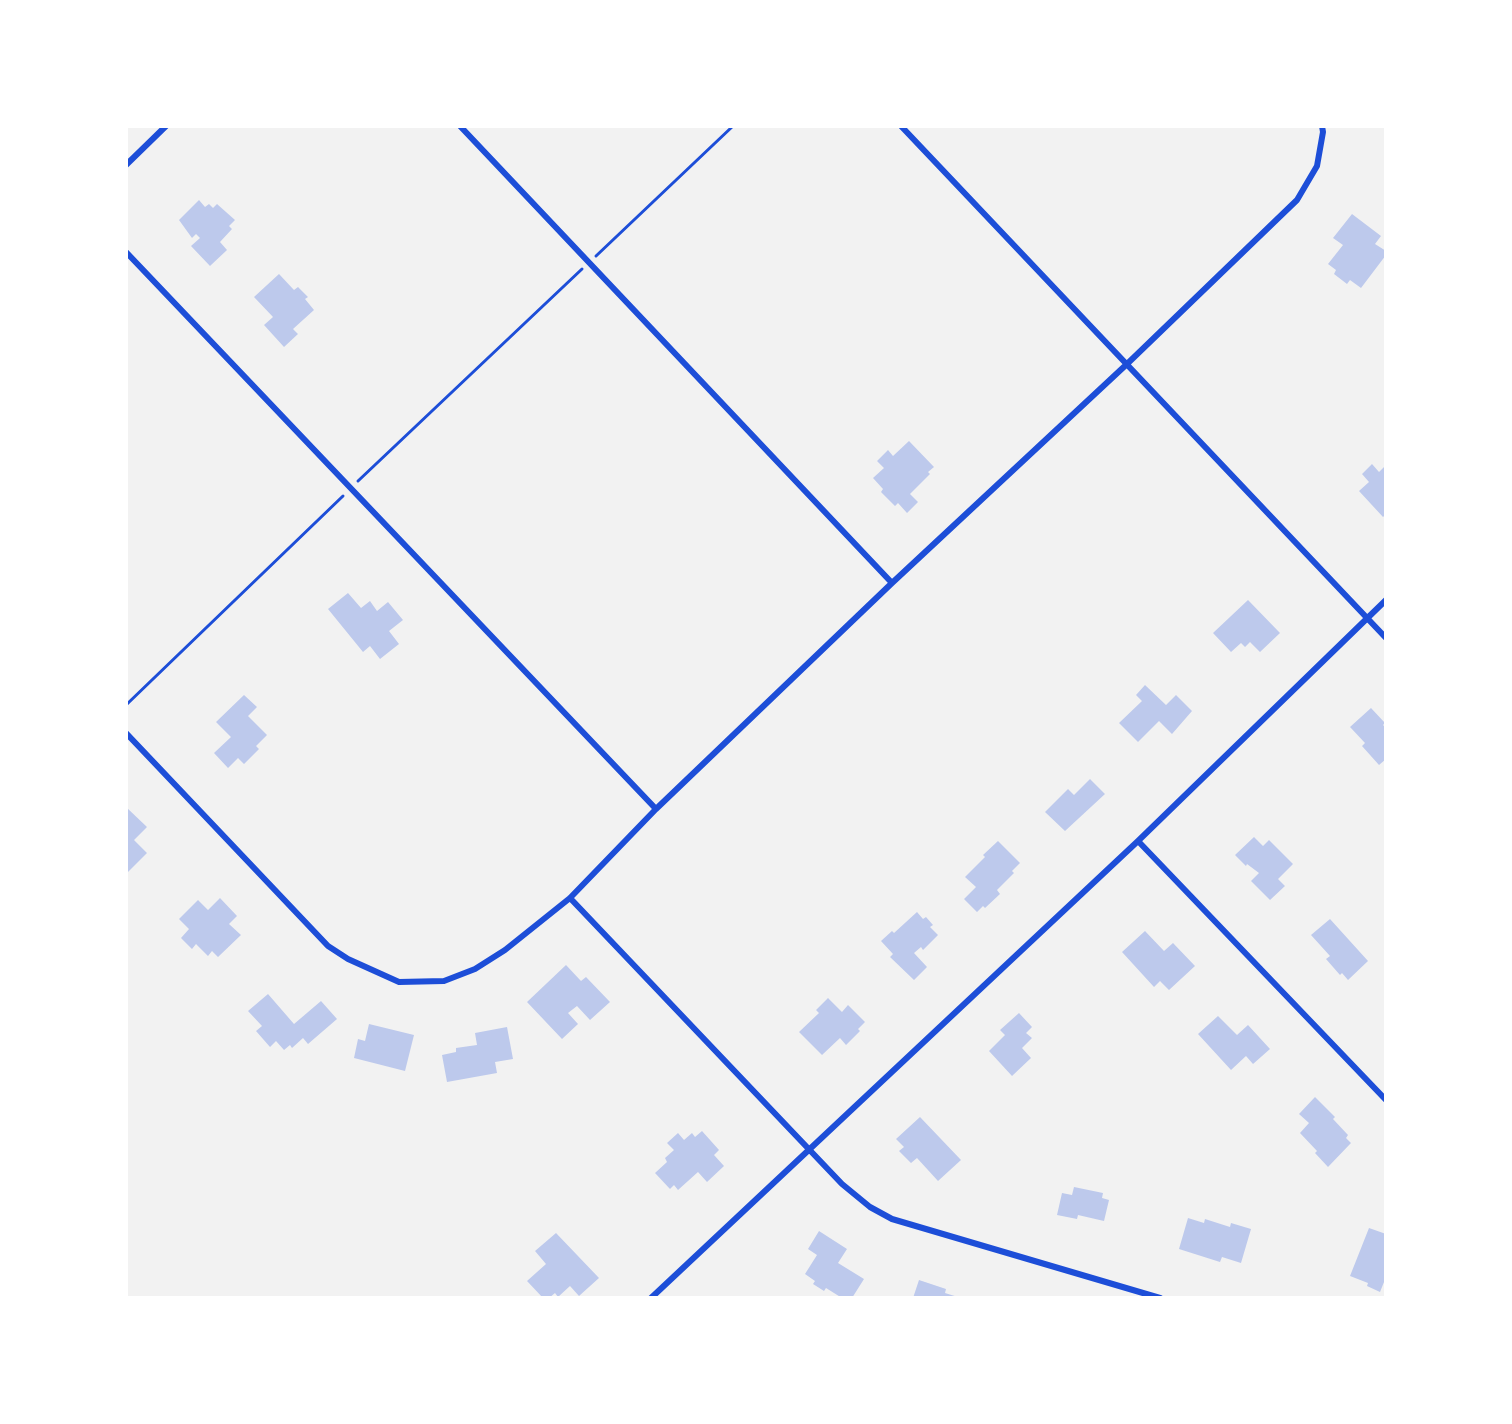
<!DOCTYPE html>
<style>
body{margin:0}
#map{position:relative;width:1512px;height:1424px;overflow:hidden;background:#f2f2f2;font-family:Commissioner,sans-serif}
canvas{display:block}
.frame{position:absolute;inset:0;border:128px solid #fff;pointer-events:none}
</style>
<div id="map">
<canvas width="1512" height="1424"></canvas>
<div class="frame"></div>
</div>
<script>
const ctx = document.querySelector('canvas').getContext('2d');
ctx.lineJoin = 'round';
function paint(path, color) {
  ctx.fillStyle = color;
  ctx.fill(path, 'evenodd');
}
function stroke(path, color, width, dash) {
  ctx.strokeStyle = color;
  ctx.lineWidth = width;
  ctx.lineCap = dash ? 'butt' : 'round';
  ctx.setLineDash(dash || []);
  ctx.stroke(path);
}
const building = new Path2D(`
 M199 200 205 207 209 204 213 208 217 204 235 220 229 226 232 229 220 242 227 250 210 266 191 246 200 238 196 234 192 238 179 220Z
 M1352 214 1381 236 1375 244 1386 251V255L1361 288 1350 280 1347 284 1334 274 1336 270 1328 264 1343 245 1333 238Z
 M279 274 294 290 298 287 308 297 305 299 314 310 293 329 298 334 284 347 264 325 273 317 254 297Z
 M909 441 934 467 928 472 930 474 910 494 918 502 907 513 898 503 895 506 881 492 883 489 873 478 884 468 877 461 888 450 893 456Z
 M1372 464 1379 472 1386 465V514L1383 517 1359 491 1369 482 1362 474Z
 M348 593 361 608 370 601 377 611 388 602 403 620 389 631 399 644 380 659 370 646 363 652 328 609Z
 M1248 600 1280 633 1260 652 1250 642 1245 647 1241 643 1231 652 1213 633Z
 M1145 685 1166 705 1176 695 1192 711 1172 734 1159 721 1138 742 1119 723 1142 701 1136 695Z
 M244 695 257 707 248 716 267 735 256 746 259 749 244 764 238 758 228 768 214 753 231 737 216 722Z
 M1371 708 1385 723 1383 725 1386 728V759L1379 765 1362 746 1365 743 1350 727Z
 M1090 779 1105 794 1065 831 1045 812 1068 789 1074 795Z
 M126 807 147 827 134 840 147 853 126 874Z
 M1254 837 1263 846 1269 840 1293 864 1278 879 1285 886 1270 900 1251 881 1259 873 1247 864 1246 866 1235 855Z
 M998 841 1020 863 1012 871 1014 873 997 890 1000 894 985 908 983 906 977 912 964 899 976 887 965 877 985 857 983 855Z
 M220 898 237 916 229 924 241 935 218 957 212 951 208 956 196 944 192 949 181 938 189 929 179 919 198 900 208 910Z
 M917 912 923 919 926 917 933 925 930 927 938 935 923 950 921 947 914 953 927 967 914 980 890 957 893 954 881 941 892 931 894 933Z
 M1330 919 1368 961 1348 980 1342 973 1340 975 1326 959 1330 956 1311 935Z
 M1145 931 1164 951 1173 943 1195 966 1169 990 1160 981 1154 987 1122 952Z
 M566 965 581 981 586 977 610 1002 590 1020 577 1006 568 1013 578 1024 562 1039 527 1002Z
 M268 994 294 1024 321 1001 337 1019 308 1044 303 1038 292 1048 290 1045 284 1050 276 1041 270 1047 256 1031 262 1026 248 1011Z
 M828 998 842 1012 848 1005 865 1022 858 1029 860 1031 846 1045 840 1038 822 1055 799 1032 819 1013 816 1010Z
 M1019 1013 1032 1027 1026 1033 1032 1038 1022 1048 1031 1058 1012 1076 989 1051 1005 1035 1000 1030Z
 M1218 1016 1237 1035 1248 1025 1270 1049 1253 1064 1246 1056 1231 1070 1198 1034Z
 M369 1024 414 1035 405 1071 354 1058 358 1039 365 1041Z
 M507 1027 513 1059 495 1062 497 1073 447 1082 442 1055 456 1052V1048L477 1045 475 1033Z
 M1315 1097 1335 1117 1333 1119 1348 1135 1346 1138 1351 1143 1328 1167 1315 1153 1317 1151 1300 1133 1309 1123 1299 1114Z
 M920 1117 961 1160 938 1181 917 1158 911 1163 899 1151 904 1147 896 1139Z
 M702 1131 719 1150 714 1155 724 1166 707 1182 698 1172 678 1190 674 1185 670 1189 655 1173 667 1162 665 1158 674 1150 667 1143 678 1133 684 1140 692 1133 695 1137Z
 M1074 1187 1103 1193 1102 1198 1109 1200 1104 1221 1078 1215 1077 1219 1057 1215 1062 1193 1072 1195Z
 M1188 1218 1204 1223 1205 1219 1230 1227 1231 1223 1251 1229 1241 1263 1222 1257 1220 1262 1179 1249Z
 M1369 1228 1386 1234V1277L1380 1292 1367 1286 1368 1283 1350 1276Z
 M819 1231 847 1249 838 1263 864 1279 852 1298H842L826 1288 824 1291 813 1284 815 1281 805 1274 817 1255 808 1249Z
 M556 1233 599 1278 579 1296 570 1286 558 1297 555 1293 549 1298H543L527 1281 546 1264 535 1251Z
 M919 1280 946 1289 945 1293 961 1298H913Z`);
const path = new Path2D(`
 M596 256 733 126
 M358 481 582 269
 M126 705 343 496`);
const minor = new Path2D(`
 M460 126 892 583
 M901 126 1386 638
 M126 165 166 126
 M126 252 656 809
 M126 733 328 946 348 959 399 982 444 981 475 969 505 950 570 898 656 809 892 583 1127 364 1297 200 1317 166 1323 132 1322 126
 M1138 841 1386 1100
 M570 898 842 1184 870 1207 892 1219 1160 1298
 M651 1298 1138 841 1386 600`);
paint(building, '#bdc9ec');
stroke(path, '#1d4ed8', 3);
stroke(minor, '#1d4ed8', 6);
</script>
